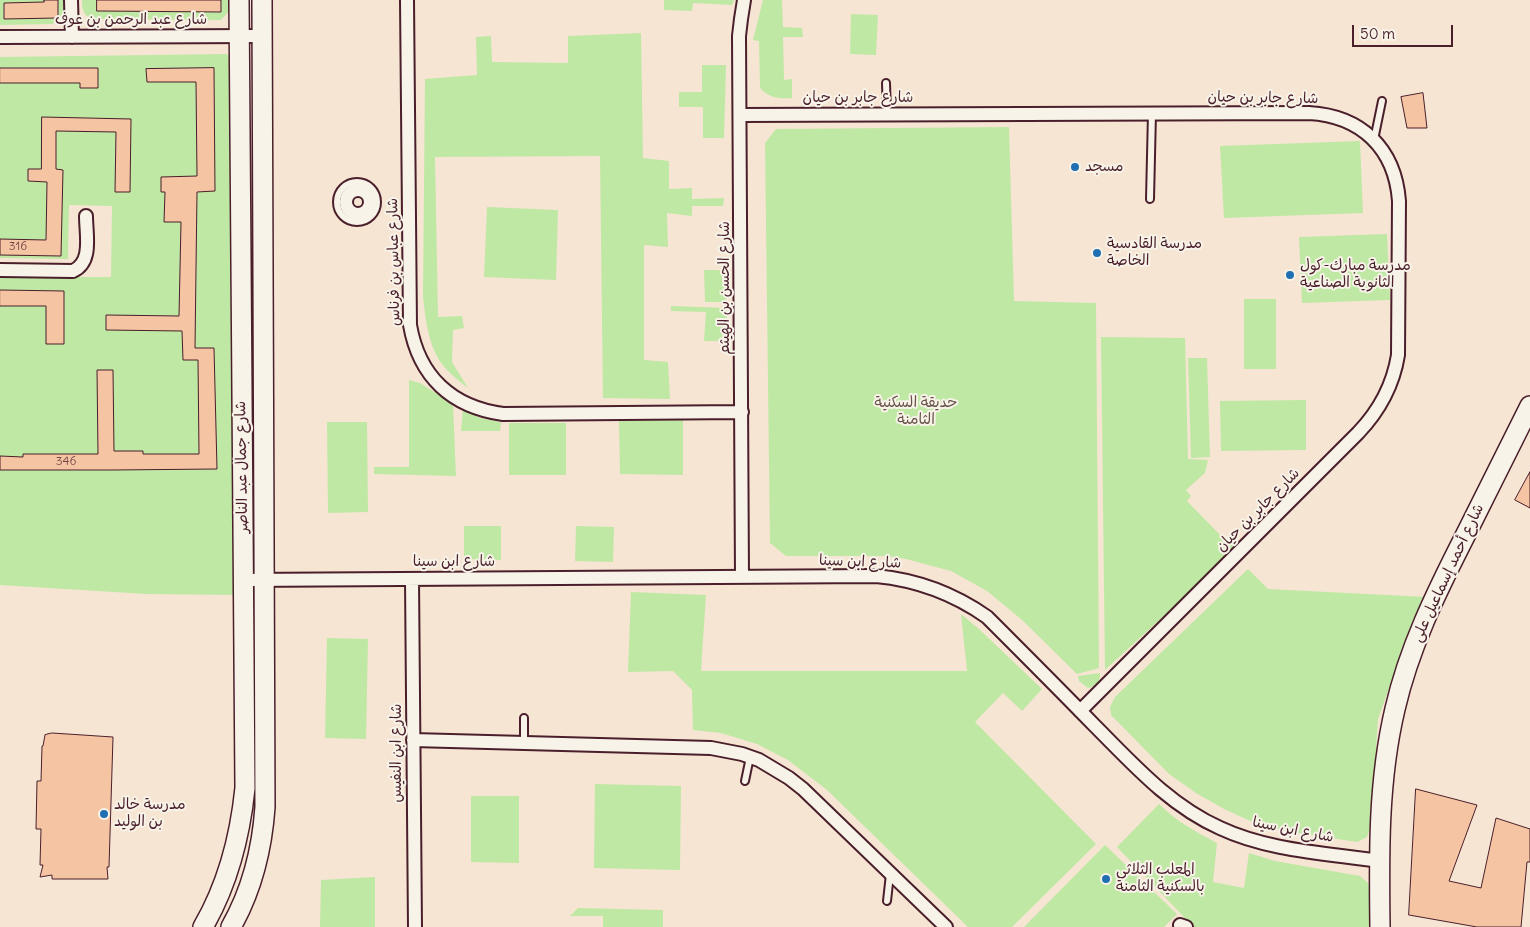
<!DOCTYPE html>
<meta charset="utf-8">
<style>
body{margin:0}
#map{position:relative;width:1530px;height:927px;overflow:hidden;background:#f6e5d3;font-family:Delius,sans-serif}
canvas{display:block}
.scale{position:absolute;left:1352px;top:25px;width:101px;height:22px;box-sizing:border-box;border:2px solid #4a1f2b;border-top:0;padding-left:6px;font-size:15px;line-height:18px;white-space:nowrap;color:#4a1f2b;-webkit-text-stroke:4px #f7f3e8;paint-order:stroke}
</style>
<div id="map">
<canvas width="1530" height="927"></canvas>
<div class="scale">50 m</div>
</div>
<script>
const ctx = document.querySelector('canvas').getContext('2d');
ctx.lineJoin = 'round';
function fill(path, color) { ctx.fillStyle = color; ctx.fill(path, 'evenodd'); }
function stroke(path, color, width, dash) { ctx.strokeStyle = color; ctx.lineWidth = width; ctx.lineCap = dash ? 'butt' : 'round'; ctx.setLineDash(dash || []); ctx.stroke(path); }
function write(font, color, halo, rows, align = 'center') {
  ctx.font = font + ' Delius,"Playpen Sans Arabic",sans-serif'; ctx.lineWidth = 4; ctx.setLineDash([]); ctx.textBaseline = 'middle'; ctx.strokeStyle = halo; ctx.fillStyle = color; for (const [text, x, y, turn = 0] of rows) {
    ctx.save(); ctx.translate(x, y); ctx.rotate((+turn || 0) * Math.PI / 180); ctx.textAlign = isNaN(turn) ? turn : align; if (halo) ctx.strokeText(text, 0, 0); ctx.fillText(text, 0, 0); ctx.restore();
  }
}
fill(new Path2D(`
 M0,0h66v11l-5,9 -9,4 -52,1z
 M82,0h152v6l-13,14 -130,-1c-8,-5 -9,-10 -9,-19z
 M664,0h70l-2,5 -39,-2 -1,8 -28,-1z
 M763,0h19l1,27 19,1 1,9h-20l1,43 8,-1v19c-13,1 -23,0 -32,-10l-1,-47 -6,-1z
 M851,14l27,1 -2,40 -26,-1z
 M641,33l2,125 26,3v28l23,-1v11l32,-1 -1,8h-31v10l-25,-3 1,34 -24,-2v115l24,2 2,37 -67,-1 -3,-242 -165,1 3,160 24,-1 2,12 -11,2 -1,32 16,26c-7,-5 -14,-11 -21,-18 -18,-19 -21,-47 -24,-73l2,-218 52,-4 -1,-38 15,-1 1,26 76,1v-27z
 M227,54l6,7 5,534 -92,-1 -146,-9v-308h111l1,-71 -43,-1 -1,54 -68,-1v-201z
 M702,65h24l-2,73h-21v-31h-24v-15h23z
 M1009,127l5,174 82,2 3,365 -22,6 -56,-55 -34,-28 -36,-20 -45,-12 -19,-3h-101l-16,-13 -5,-400 11,-14z
 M1360,141l3,72 -139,5 -4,-72z
 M487,207l71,3 -2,70 -72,-3z
 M1387,234l3,66 -88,3 -3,-66z
 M704,270h21l1,32h-21z
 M1244,299h32v70h-32z
 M671,306l56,2v33h-23l2,-29 -35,-1z
 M1101,337l84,1 3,121 20,1 -3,13 -19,17 5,6 -4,5 40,41 8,-3 6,6 -136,125z
 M1188,358h19l3,99 -19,1z
 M409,380l11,3 33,21 3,72 -82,-2v-7h35z
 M1306,400v50l-85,1 -1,-50z
 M463,409l17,9 21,4 -1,9h-39z
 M683,420v55l-63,-1 -1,-53z
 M327,422h40l1,90 -40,1z
 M509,423h57v52h-57z
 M464,526h37v34l-37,-1z
 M576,526l38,1 -1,35 -38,-1z
 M1248,569l20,20 159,8 -16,30 -33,92 -7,106 -4,12 -10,5 -65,-10 -35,-8 -33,-15 -28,-16 -27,-19 -58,-59 -1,-8 5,-10z
 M631,592l75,3 -5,76h266l-6,-57 18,15 63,60 -20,22 -19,-18 -28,29 121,122 -84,83h-44l-141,-137 -39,-30 -31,-16 -36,-11 -28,-3 -1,-40 -19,-19 -45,1z
 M327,638l41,1 -2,100 -41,-1z
 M1100,673c1,9 -4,13 -12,15l-9,-7 -1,-5z
 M595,784l86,2 -1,84 -86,-2z
 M471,796h48v67l-48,-1z
 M1159,804c17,17 37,28 58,39l-4,39 31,6 5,-35 26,8 85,15 7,6 4,6 -1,39h-196l10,-10 -67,-70z
 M1105,845l72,69 -13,13h-140z
 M375,877v50h-55l1,-47z
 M578,908l85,2v17h-60v-11h-33z`), '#bfe8a4');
const building = new Path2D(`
 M44,0h14v18l-54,1v-16l40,-1z
 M97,0h124v12l-124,-1z
 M0,68h98v20h-18v-5h-80z
 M214,68l1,123 -18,1 -2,156h19l3,121 -103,1h-114v-14l23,1v-3h75l-1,-84h16l1,81h29v3h56l-1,-94h-15l-1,-29 -76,-1v-15l73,1 2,-94h-17l1,-30h-4v-15l36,-1 -1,-94h-49l-1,-13z
 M1423,93l4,35h-20l-6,-31z
 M42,117l89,2 -1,73h-15l1,-60 -60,-1v38l7,1 -2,86 -61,-1v-16l46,1 1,-58 -19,-1v-12h13z
 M0,290l64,1v53h-18v-38h-46z
 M1530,472v36l-15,-8z
 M52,733l61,4 -4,130h-2l1,12h-56v-4l-12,2 3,-12h-3l1,-36h-5l1,-48h4l1,-35h1l2,-11z
 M1416,789l61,16 -28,76 32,7 15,-70 34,11v33h-3l-6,65h-44l-68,-12z`);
fill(building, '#f4c4a3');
stroke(building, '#4a1f2b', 1);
const lane = new Path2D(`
 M886,83l1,31
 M1374,140l8,-39
 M337 202a20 20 0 1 1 40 0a20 20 0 1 1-40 0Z
 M1150,199l2,-86
 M524,743v-25
 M745,781l5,-24
 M887,901l3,-27`);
const street = new Path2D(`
 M71,0l1,37
 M407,0l3,325c9,52 42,82 93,89l239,-2
 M0,37l262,-1
 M740,115l569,-2c52,3 86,35 90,88l-1,154c-5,31 -18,55 -40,78l-278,278
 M346 202a12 12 0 1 1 24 0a12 12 0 1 1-24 0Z
 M0,270l73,1c20,-9 13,-36 13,-55
 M742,577l-3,-541 2,-17 3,-19
 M412,579l3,348
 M243,580l633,-4c42,4 77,17 111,41 36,36 72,72 107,108 39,39 75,80 126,103 49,23 106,25 160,33
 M413,740l298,8 31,6 17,6 30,18 14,11 143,138
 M1180,925l6,2`);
const secondary = new Path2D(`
 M203,927c25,-43 37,-90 42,-139l-6,-788
 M231,927c21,-37 31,-77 34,-120l-3,-807
 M1380,927c-1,-73 -2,-146 15,-218 14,-61 41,-116 69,-171 22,-44 44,-88 66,-132`);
stroke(lane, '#4a1f2b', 10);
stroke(street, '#4a1f2b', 16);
stroke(secondary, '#4a1f2b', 22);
stroke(lane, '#f7f3e8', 6);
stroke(street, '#f7f3e8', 12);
stroke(secondary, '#f7f3e8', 19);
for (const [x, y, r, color] of [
 [1075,167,5,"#1f6fb2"],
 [1097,253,5,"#1f6fb2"],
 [1290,275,5,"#1f6fb2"],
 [104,814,5,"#1f6fb2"],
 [1106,879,5,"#1f6fb2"]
]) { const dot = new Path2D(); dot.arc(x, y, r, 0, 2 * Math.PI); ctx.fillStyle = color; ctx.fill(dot); stroke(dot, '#f7f3e8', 2); }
write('12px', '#744849', null, [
 ["316",18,247],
 ["346",66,462]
]);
write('15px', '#4a1f2b', '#f7f3e8', [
 ["شارع عبد الرحمن بن عوف",131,20],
 ["شارع جابر بن حيان",858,98],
 ["شارع جابر بن حيان",1263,98,1],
 ["شارع عباس بن فرناس",394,262,-91],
 ["شارع الحسن بن الهيثم",725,288,-90],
 ["شارع جمال عبد الناصر",242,467,-91],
 ["شارع جابر بن حيان",1258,510,-45],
 ["شارع ابن سينا",454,562],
 ["شارع ابن سينا",860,562,2],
 ["شارع أحمد إسماعيل على",1448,573,-65],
 ["شارع ابن النفيس",397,753,-90],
 ["شارع ابن سينا",1293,830,11]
]);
write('15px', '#4a1f2b', '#f7f3e8', [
 ["مسجد",1085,167],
 ["مدرسة القادسية",1107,244],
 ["الخاصة",1107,261],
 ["مدرسة مبارك-كول",1300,266],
 ["الثانوية الصناعية",1300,283],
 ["مدرسة خالد",114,805],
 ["بن الوليد",114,822],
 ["المعلب الثلاثي",1116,870],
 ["بالسكنية الثامنة",1116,887]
], 'left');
write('15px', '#675149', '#f7f3e8', [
 ["حديقة السكنية",916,403],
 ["الثامنة",916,420]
]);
</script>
